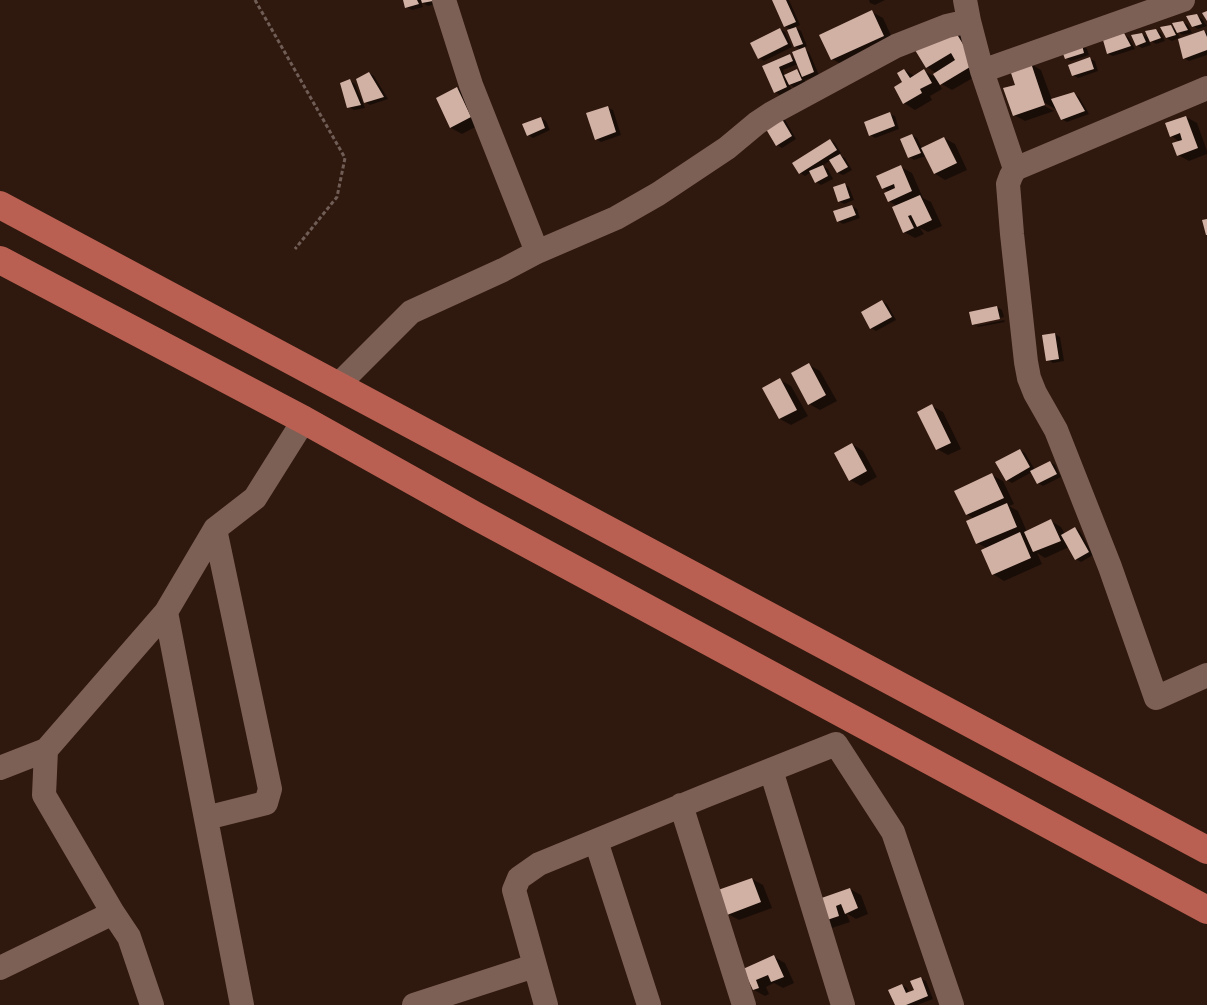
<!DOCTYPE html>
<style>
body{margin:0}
canvas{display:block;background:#2f180e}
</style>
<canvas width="1207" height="1005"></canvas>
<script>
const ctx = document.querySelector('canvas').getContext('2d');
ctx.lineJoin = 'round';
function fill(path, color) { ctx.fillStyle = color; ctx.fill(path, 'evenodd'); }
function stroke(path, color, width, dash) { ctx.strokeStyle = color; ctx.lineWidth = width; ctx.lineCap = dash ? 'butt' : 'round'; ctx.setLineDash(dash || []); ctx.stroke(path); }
fill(new Path2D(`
 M405,0h33l1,3 -11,3 -7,-4 2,5 -11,3 -5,-3z
 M774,0h15l11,25 -5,2 6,4 6,15 -4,2 6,4 10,23 -14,5 1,3 -11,5 -6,-4 3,6 -12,5 -5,-3 -11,-25 26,-11 6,4 5,-10 -6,-4 -4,-16 -6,-4zM798,64l3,9 -4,-2 -12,5 -2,-6z
 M869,0h16l-10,5 -5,-2z
 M872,12l11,6 11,24 -51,23 -11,-6z
 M1197,16l5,3 5,7 -9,3 -5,-3z
 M1183,22l5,3 4,8 -9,2 -6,-3 4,8 22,-9 4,2v22l-18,6 -5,-3 -5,-20 -7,3 -6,-3 5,-11 6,3z
 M780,29l5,3 7,15 -28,14 -5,-3z
 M1156,30l5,3 4,8 -9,3 -8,-5 3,6 -9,3 -5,-3 4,-11 9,5z
 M955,33l11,6 19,32 -33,19 -14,-8 4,7 -12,7 2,4 -17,10 -11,-7v-33l11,6 9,-5 13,7 -1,-5 -9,-6z
 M1124,35l5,3 6,11 -22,7 -5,-2z
 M1082,46l5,3 2,6 -18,6 -5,-3z
 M1090,59l5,2 3,10 -20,7 -5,-3z
 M1031,64l10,6 11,30 22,-6 5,3 10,17 -22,8 -6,-3 -4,-9 -17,-10 -1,3 15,8 -29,10 -11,-6 2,-30z
 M369,73l5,3 14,23 -18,6 -5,-3z
 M350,81l5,3 10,24 -11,2 -5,-3z
 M457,88l11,7 13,29 -19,10 -11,-6 -14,-30z
 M608,108l5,2 8,25 -20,7 -5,-3z
 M889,114l6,2 4,13 -24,9 -5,-3z
 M1186,117l11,6 10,28v3l-18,7 -11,-6 2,-13 -9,-6z
 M541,118l5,3 4,9 -17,8 -5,-3z
 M784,118l12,21 -14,9 -5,-3 -13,-21z
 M912,135l5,3 5,10 22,-10 11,6 12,26 -22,10 -11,-7 -8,-17 -12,4 -5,-3z
 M830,140l5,3 6,10 -2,2 6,3 7,12 -9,5 -5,-2 -7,-13 -9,6 6,3 5,10 -12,6 -5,-3 -5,-10 -6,4 -5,-3z
 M901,167l11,6 11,25 8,4 11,24 -14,6 -8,-4 4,6 -9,4 -11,-6 -7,-26 -8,-5v-9l-6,-4z
 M844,184l5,3 5,13 -10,4 -5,-3z
 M852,206l5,3 3,9 -17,6 -5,-3z
 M882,301l5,3 9,16 -20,11 -5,-3z
 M997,307l5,3 2,7 -28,6v3l28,-6 1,2 -27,5 -5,-3z
 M1055,334l5,3 4,24 -11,2 -5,-3z
 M809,365l11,6 17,30 -17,9 -11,-6 -16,-30z
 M780,380l11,6 17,30 -17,9 -11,-6 -16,-30z
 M932,406l11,6 18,37 -13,6 -11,-6z
 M852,444l11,7 14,26 -16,9 -11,-6z
 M1020,450l5,3 10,17 15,-8 5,3 6,12 -18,9 -5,-3 -6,-11 -20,11 -5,-3z
 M992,475l11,6 11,23 -5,2 9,5 9,21 24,-11 10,6 4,7 10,-6 5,3 13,24 -12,7 -5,-3 -7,-12 -24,11 -8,-5 5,11 -38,17 -11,-7 -6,-26 -10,-5 -3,-24 -7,-5z
 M752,879l11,6 9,23 -33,12 -11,-6z
 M850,889l11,6 7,19 -12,5 -10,-6 4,9 -18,6 -10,-7z
 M774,957l11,6 9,20 -11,5 -9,-5 -8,4 3,7 -4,2 -11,-6 -9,-20z
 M920,978l6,3 7,18 -16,6h-21l6,-20 5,3 2,5 7,-3z`), '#0007');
fill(new Path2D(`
 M403,0h14l2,4 -14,4z
 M421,0h12v1l-11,2z
 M772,0h14l10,22 -12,5z
 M872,10l12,26 -53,24 -12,-25z
 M1207,11v10l-5,-8z
 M1197,14l5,10 -10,3 -6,-11z
 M1183,21l5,9 -11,3 -5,-10z
 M1171,25l5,10 -10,3 -6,-11z
 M796,27l7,17 -9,3 -7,-17z
 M780,28l8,16 -30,15 -8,-16z
 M1156,29l5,9 -11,4 -5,-11z
 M1204,30l3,7v13l-24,9 -5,-20z
 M955,31l20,33 -35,21 -7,-11 22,-14 -4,-7 -25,15 -11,-18z
 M1124,33l7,13 -24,8 -4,-14z
 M1142,33l4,9 -10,4 -5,-11z
 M1082,45l2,8 -19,6 -3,-8z
 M805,47l9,25 -12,5 -10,-25z
 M790,54l3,7 -14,6 8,20 -13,6 -12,-27z
 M1090,57l4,12 -22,7 -4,-11z
 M1031,63l14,42 -32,11 -10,-28 12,-3 -5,-15z
 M797,69l5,11 -13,5 -5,-10z
 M904,69l6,9 14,-9 8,14 -12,6 2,4 -19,11 -9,-17 8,-5 -5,-9z
 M369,72l15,25 -20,6 -8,-24z
 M350,79l11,26 -14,3 -7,-25z
 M457,87l14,30 -21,11 -14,-30z
 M1074,92l11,19 -24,9 -10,-21z
 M608,106l8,26 -21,8 -9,-27z
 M890,112l5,14 -26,10 -5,-14z
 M779,114l13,22 -16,10 -13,-22z
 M1186,116l12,32 -21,8 -5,-13 10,-3 -2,-7 -10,4 -5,-14z
 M541,117l4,11 -18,8 -5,-12z
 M912,134l9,19 -13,5 -8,-19z
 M944,137l13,26 -23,11 -13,-26z
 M830,139l7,11 -38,24 -7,-11z
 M840,154l8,13 -11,6 -8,-13z
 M823,165l5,11 -13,7 -6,-12z
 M901,165l11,26 -24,11 -4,-9 11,-5 -1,-4 -12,5 -6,-13z
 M845,183l5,15 -12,4 -5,-15z
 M920,195l12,25 -15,7 -6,-12 -3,1 6,12 -11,5 -11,-26z
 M852,205l4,10 -19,7 -4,-11z
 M1207,219v16h-1l-4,-15z
 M882,300l10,17 -22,12 -9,-17z
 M997,306l3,13 -28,6 -3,-13z
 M1055,333l4,26 -13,2 -4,-26z
 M809,363l17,32 -18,10 -17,-32z
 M780,378l17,32 -18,9 -17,-31z
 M932,404l19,39 -15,7 -19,-38z
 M852,443l15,28 -18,10 -15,-28z
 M1020,449l10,18 -24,14 -11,-19z
 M1050,461l7,13 -20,10 -7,-13z
 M992,473l12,25 -38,17 -12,-24z
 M1007,503l10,24 -41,17 -10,-23z
 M1051,519l10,22 -28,11 -9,-20z
 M1075,527l14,25 -14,8 -14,-25z
 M1020,532l11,26 -39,17 -11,-25z
 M752,878l9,24 -34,13 -9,-25z
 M850,888l8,20 -13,6 -4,-10 -5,2 3,10 -18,6 -8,-21z
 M774,955l10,22 -13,5 -3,-7 -12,5 3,8 -6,2 -10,-21z
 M921,977l7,19 -22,9h-11l-7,-15 14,-6 4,9 8,-3 -4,-9z`), '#d1b1a4');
stroke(new Path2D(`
 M255,0l90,158 -8,39 -42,52`), '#705d55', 3, [4, 2.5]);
stroke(new Path2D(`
 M444,0l27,85 66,167
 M965,0l4,21
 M982,71l201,-71
 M1207,88l-192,81 -4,7 -3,8 4,50 14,128 3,16 6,15 21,37 54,137 46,131 51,-23
 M337,386l74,-74 92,-42 34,-18 79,-34 42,-24 69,-46 30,-25 15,-10 124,-67 51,-20 22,-5 13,50 33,98
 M166,612l76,393
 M46,750l-2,45 69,118 16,24 23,68
 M0,768l46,-18 120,-138 49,-83 40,-31 49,-78
 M771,770l72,235
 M681,805l63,200
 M206,818l60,-15 4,-14 -55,-260
 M596,841l53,164
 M0,968l113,-55
 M414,1005l120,-39
 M546,1005l-32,-115 5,-12 20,-14 166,-68 131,-52 57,88 59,173`), '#7d6055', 24);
stroke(new Path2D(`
 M0,205l1207,645
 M0,260l304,160 170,95 733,395`), '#ba6052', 28);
</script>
